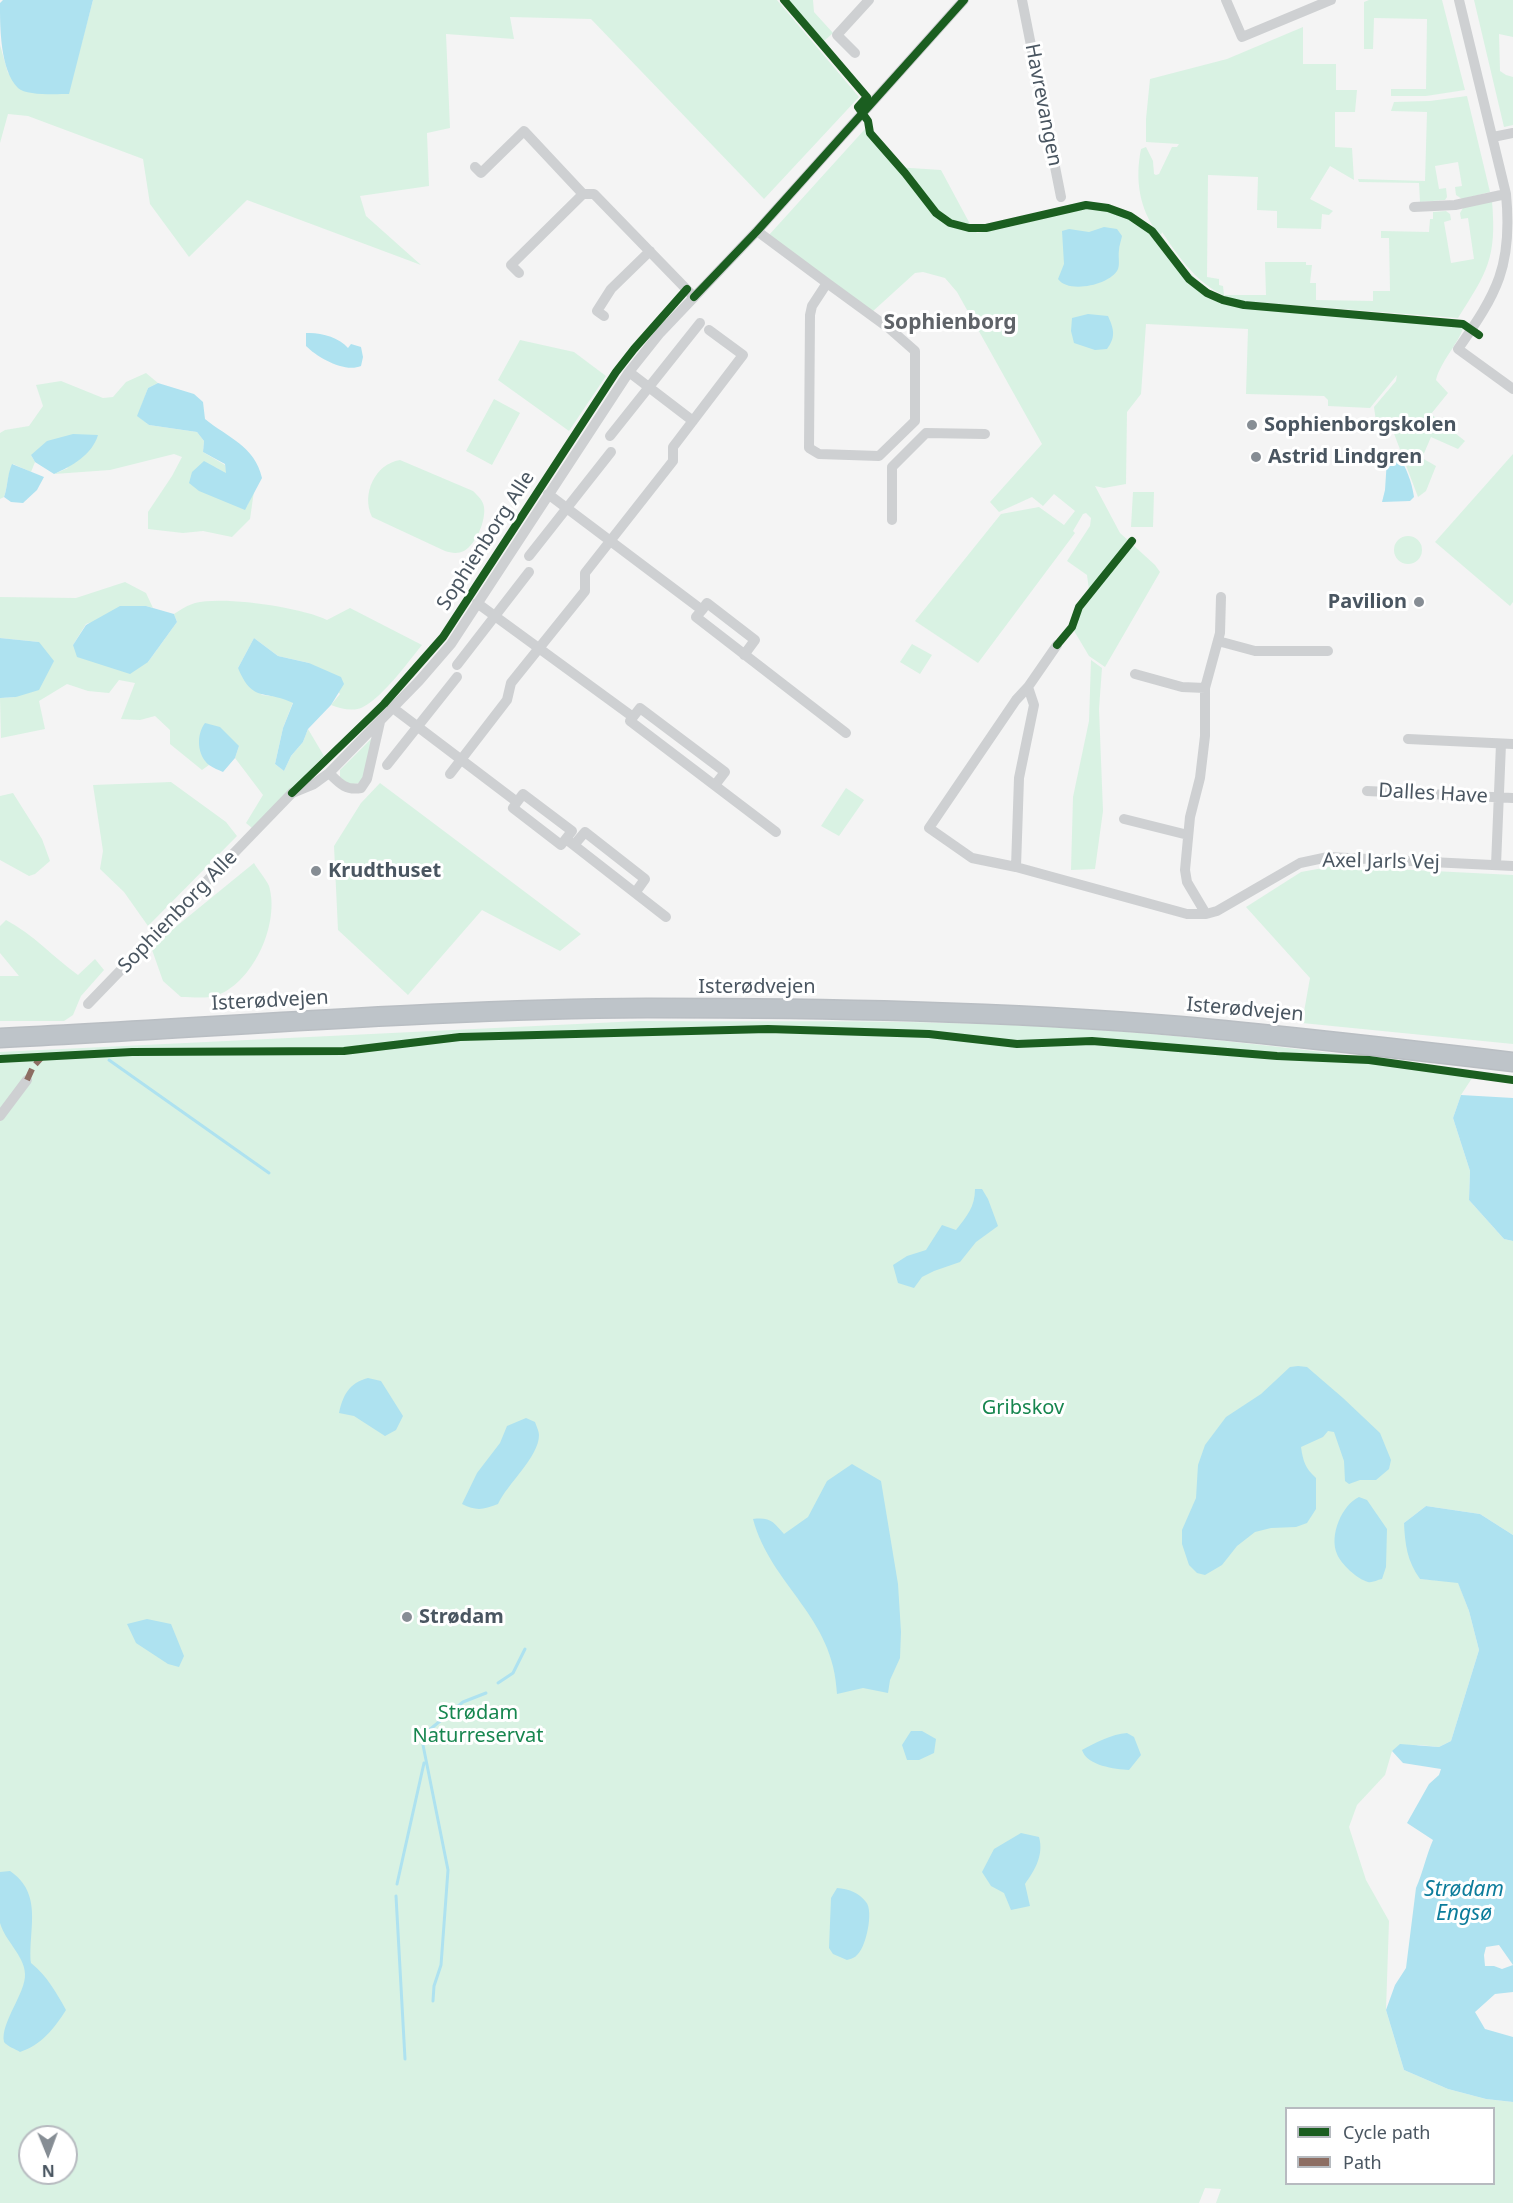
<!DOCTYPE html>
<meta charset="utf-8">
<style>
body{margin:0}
#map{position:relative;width:1513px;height:2203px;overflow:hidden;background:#f4f4f4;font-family:"Noto Sans",sans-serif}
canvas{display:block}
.legend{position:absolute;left:1285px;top:2107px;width:210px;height:78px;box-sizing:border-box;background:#fff;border:2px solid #b7bbc0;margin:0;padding:8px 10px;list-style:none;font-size:18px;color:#4a5661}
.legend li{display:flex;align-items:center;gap:12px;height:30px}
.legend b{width:30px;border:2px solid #b7bbc0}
.north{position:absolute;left:18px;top:2125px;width:60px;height:60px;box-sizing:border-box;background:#fff;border:2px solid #b7bbc0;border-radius:50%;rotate:179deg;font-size:16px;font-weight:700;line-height:24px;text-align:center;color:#4a5661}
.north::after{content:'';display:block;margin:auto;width:21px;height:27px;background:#868d94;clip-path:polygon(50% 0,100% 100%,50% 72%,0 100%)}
</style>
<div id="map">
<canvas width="1513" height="2203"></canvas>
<ul class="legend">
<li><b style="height:8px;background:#1b5e20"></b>Cycle path</li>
<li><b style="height:8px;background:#8d6e63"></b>Path</li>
</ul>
<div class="north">N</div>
</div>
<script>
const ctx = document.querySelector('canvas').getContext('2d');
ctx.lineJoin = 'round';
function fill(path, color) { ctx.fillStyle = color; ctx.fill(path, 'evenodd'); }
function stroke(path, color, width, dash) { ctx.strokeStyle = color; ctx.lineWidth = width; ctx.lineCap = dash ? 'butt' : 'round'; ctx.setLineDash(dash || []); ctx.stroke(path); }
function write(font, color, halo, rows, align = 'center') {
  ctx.font = font + ' "Noto Sans",sans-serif'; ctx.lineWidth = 6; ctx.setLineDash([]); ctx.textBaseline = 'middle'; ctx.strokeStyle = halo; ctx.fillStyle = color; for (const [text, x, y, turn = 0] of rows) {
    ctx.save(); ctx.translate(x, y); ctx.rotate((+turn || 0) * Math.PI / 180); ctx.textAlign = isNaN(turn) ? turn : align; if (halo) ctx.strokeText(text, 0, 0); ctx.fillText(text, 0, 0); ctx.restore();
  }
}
fill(new Path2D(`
 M93,0h684l82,97 -95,102 -173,-180 -81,-2 4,22 -68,-5 4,94 -23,5 2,53 -69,10 6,20 55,49 -174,-65 -58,57 -39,-53 -7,-45 -115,-43 -20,-2 -8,29v-98l8,28 60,21z
 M788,0h25l1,12 19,21 -9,8z
 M1369,0h73l23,90 -39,6h-35v-7h35l1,-70 -53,-1 -1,31h-9v-47z
 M1474,0h39v37l-14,-3 1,37 6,4 7,2v48l-9,2z
 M1303,27v37h33v26h21l-2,22h-20v35l17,1 2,32 -24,-14 -20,33 23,12 -4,4 -7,-1 -1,15 -44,-1v-17l-20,-1 1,-33 -50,-2 -1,102 12,2v6l4,1 1,9h42l-1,-33h41v3h6l-2,18h6v17l57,1v-10h17l-1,-53h-8v-7l48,1 1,-13h3v-7l13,-1 4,3 1,6 -7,2 7,41 23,-4 -6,-41 -7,1 -1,-6 3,-5 29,-7c5,58 -5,71 -34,117l-218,-17c-37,-9 -58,-39 -78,-69l-1,3c22,31 33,49 69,66l234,20c1,16 -23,38 -28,59l12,13 -17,21 34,27 -7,8 -27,-12 -9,21 14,8 -10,25 -8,6 -25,-66 -16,-2 -3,-22 22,-26 1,-6 -27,33 -42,-2v-6l-4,-4 -78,-2 2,-65 -102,-5 -5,70 -14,18 -1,72 -22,4 -9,-2 25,47 35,32 5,7 -55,95 -16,-11 -19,-32 6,-14 13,-20 -2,-15 -20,-14 23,-35 1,-8 -5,-5 -3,1 -10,17 2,2 -97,130 -63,-42 86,-107 38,-7 25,18 11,-14 -21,-17 -11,12 -11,-9 -33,15 -9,-10 52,-58 -85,-152 -12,-14 -22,-6 -8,1 -43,39 -103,-77 96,-106 30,38 46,3 29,54 7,9 28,-5 40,-10 1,-7c12,-3 25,-8 38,-8 27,-2 52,14 73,29 -18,-24 -22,-53 -16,-83l5,-2 7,14 1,13 2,1 3,-1 13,-27h5l2,-3 -33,-2v-23l4,-40 77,-20z
 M1467,96l23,96 -28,7 -6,-4 -1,-8 7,-1 -4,-24 -23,4 4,23 7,-1 1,9 -2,3 -25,2 -1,-19 -60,-1 -1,-3 67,2 2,-69 -36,-1 3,-9 36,-1z
 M520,340l54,12 32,24 -37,55 -71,-51z
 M146,373l12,10 -10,5 -10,28 11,9 48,7 7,9 -1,11 22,13 2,9 -12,-7 32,39 7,-15 -4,28 -18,18 -29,-6 -20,2 -35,-4v-17l24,-36 10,-19 -8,-3 -64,16 -56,4 14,-6 -37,-13 4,7 -4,10 -18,-8c-6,11 -5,22 -9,33l-4,2v-66l5,-3 24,-4 14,-20 -7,-21 25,-4 42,17 10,-1 13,-15z
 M494,399l26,14 -28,52 -26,-14z
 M1513,454v148l-3,4 -75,-64z
 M400,460l73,31c5,5 10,9 11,16 2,14 -8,37 -20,44 -6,3 -13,2 -19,0l-73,-34c-11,-23 3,-53 28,-57z
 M1133,492h21l-1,35h-22z
 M1394 550a14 14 0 1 1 28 0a14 14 0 1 1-28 0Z
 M125,582l21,11 7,15 -7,-2 -60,18 -13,21 75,17 29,-40 -3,-8c6,-4 14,-9 21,-11 29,-7 105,4 132,17l23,-12 72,37c-15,18 -38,51 -59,62 -9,5 -22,2 -32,-2l9,-11 -31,-31 -31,-7 -24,-18 -16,30 24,27 19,2 12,5 -10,26 -8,36 9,7 7,-15 12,-14 5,-13 16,27 -72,72 -6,-5 17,-28 -28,-37 4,-12 -39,2 9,17 -7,5 -32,-26v-14l-15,-14 -15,4 -19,-1 14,-36 -16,-3 -10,13 -21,-2 -21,-7 -28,17 6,28 -44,9 -1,-40 16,-1 23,-55 -39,-4v-41l76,1z
 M912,644l20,11 -12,19 -20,-12z
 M1091,660l11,8 -3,41 4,102 -8,58 -24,1 2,-73 16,-76z
 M374,736l-11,42 -4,5 -10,2 -9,-8v-7z
 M171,782l55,40 11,14 -89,90 -24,-34 -24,-23 3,-18 -10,-66z
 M380,783l201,151 -21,17 -78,-41 -74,85 -70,-65 -4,-84 27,-43z
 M846,788l18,12 -25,36 -18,-10z
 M13,793l29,46 8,22 -15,13 -6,2 -29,-16v-64z
 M254,863c4,7 12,16 15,23 11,37 -15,95 -51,109 -10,4 -26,2 -37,2l-18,-16 -12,-34z
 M1334,866l179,9v169l-211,-21 8,-45 -64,-71 55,-35z
 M6,920c27,14 47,37 72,55l17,-16 9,11 -23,26 -8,19 -9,6h-64v-45h19l-19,-23v-27z
 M639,1021c144,1 288,-2 431,7 136,8 271,26 406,44l-15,23 -8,23 17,53 -1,29 35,39 9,2v294l-33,-21 -54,-8 -22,17 16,56 38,3 11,29 10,39 -28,91 -12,6 -20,-2 -27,6 -7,24 -28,30 -8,22 17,53 23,41 -3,89 18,60 44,19 38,10 27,3v101h-297l5,-14 -16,-1 -6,15h-1199v-1151zM1286,2108h208v76h-208zM30,2137h36v36h-36z`), '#d9f2e3');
fill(new Path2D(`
 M3,0h90l-24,94c-12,0 -43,2 -51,-6 -18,-18 -18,-61 -18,-85z
 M1104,227l13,2 5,7c-1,5 -3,10 -3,14 -1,7 1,14 -1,19 -7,16 -50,25 -60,10l6,-15 -2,-33 7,-2 20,3z
 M1088,314l20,2c6,13 8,21 -1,33l-12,1 -21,-7 -3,-12 1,-13z
 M306,333c14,-1 33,4 42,15l3,-4 10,3 2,10 -2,9c-16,7 -43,-8 -55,-20z
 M158,383l36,11 9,8 2,17c22,18 50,27 57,59l-17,32 -46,-19 -10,-8 3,-11 12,-11 22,12 -1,-9 -22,-12 1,-11 -7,-9 -48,-7 -12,-9 11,-28z
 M73,434l25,1c-6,20 -26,31 -44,39l-19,-12 -4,-7 16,-14z
 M1393,455h5c8,12 14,27 16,42l-4,4 -28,1 3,-12 2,-31z
 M12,464l32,13 -7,13 -14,13 -12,-1 -7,-5c4,-11 3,-22 8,-33z
 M120,606h26l28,8 3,8 -29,40 -18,12 -53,-17 -4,-12 13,-20z
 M0,638l39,4 15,19 -15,29 -23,7 -16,1z
 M254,638l24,18 31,7 32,14 3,7 -13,21 -23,24 -5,13 -12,14 -7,15 -9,-7 8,-36 10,-25c-28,-14 -40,1 -55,-35z
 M205,723l15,4 19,19 -4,12 -12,14c-4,-2 -10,-4 -14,-7 -12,-10 -13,-30 -4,-42z
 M1461,1095l52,3v143l-9,-2 -35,-39 1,-29 -17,-53z
 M975,1189h7l6,10 10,27 -22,16 -16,20 -26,9 -12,6 -8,11 -16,-5 -5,-18 14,-9 19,-6 16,-25 14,5c11,-14 19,-23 19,-41z
 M1298,1366l9,1 36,31 37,35 11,27 -2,9 -13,11h-16l-11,4 -4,-3 -1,-20 -10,-29 -6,-1 -5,6 -22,10c2,14 4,21 15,31v31l-9,14 -11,4 -25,1 -16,4 -18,14 -15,19 -17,10 -8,-2 -8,-8 -7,-21v-14l14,-32 2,-33 7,-20 21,-28 35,-23 29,-27z
 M368,1378l13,3 22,35 -7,14 -11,6 -31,-20 -15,-3c4,-18 10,-30 29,-35z
 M526,1418l9,4c1,3 4,9 4,13 0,22 -32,49 -41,69 -15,6 -22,7 -36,0l15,-31 23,-30 7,-17z
 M852,1464l29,17 17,103 3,48 -1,26 -10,22 -2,13 -25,-5 -26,6c-3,-78 -66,-108 -84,-175 18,-2 20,3 31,15l24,-17 19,-36z
 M1359,1497l8,3 20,29 -1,38 -4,12c-5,1 -10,4 -14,3 -11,-3 -27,-18 -31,-28 -8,-19 5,-49 22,-57z
 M1426,1506l54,8 33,21v457l-18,2 -20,18 10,17 28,8v65l-27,-3 -38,-10 -44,-19 -18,-60 9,-25 11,-17 10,-80c7,-16 10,-32 17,-48l-26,-17 22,-39 10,-9 2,-6 -38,-6 -11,-12 8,-7 39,3 12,-6 28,-91 -10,-39 -11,-28 -38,-4c-13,-18 -15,-35 -16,-56zM1499,1945l14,20 -11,4 -8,-3h-9l-1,-11 2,-8z
 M147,1619l24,5 13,32 -5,11 -11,-3 -32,-21 -9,-19z
 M911,1731h11l14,8 -2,14 -15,7h-12l-5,-15z
 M1127,1733l7,4 7,18 -12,15c-14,-1 -42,-4 -47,-20 13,-7 30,-16 45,-17z
 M1021,1833l18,4c5,18 -4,33 -14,47l5,22 -19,4 -7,-17 -13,-7 -9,-14 12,-23z
 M10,1871c34,23 18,59 21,92 16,13 25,29 35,47 -12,19 -25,35 -46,42 -5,-3 -13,-6 -16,-10 -4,-19 22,-49 21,-68 -1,-19 -20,-33 -25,-51 0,-12 0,-37 0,-51z
 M837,1888c12,1 21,4 29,14 8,9 0,47 -10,54 0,1 -8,4 -9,4l-14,-6 -4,-6 2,-50z`), '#aee2f0');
stroke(new Path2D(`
 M109,1060l160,113
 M498,1683l15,-10 12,-24
 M428,1731l35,-29 23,-9
 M423,1745l25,125 -7,95 -7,21 -1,15
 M397,1884l27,-121
 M396,1896l9,163`), '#aee2f0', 3);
const highway = new Path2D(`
 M0,1038c215,-10 431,-29 647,-30 177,0 356,3 533,18 111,10 222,23 333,36`);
stroke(highway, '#b9bec3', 21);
stroke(new Path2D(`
 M1022,0l39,197
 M1226,0l16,37 89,-37
 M1459,0l47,194c7,72 -9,99 -48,155l55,40
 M855,53l-18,-18 32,-35
 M1493,137l20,-4
 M475,167l6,6 43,-42 59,63h11l100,103
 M1414,207l41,-2 51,-11
 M757,231l70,52 -15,23 -2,9 -1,133 10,6 60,2 36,-35v-70l-25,-22 -63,-46
 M519,273l-8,-8 72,-71
 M604,316l-7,-5 14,-22 39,-38
 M629,372l64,49
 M610,436l90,-113
 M548,494l154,116 -6,7 150,116
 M892,520v-53l34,-34 59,1
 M529,556l82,-104
 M477,603l156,114 -3,4 146,111
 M702,610l5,-7 48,37 -11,15
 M1218,641l37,10h73
 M1057,645l-29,42 -12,13 -87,128 43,30 44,9 171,47h19l11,-3 83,-48 28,-6 185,9
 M457,665l72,-93
 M1135,674l47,13 23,1
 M393,708l124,94 -4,6 48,37 11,-14 -49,-37 -6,8
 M633,717l7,-9 85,64 -10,13
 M1408,739l105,5
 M387,765l70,-88
 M329,773c10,10 17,18 32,15l6,-9 13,-57
 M450,774l57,-74 4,-17 74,-92v-18l88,-112v-14l70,-92 -34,-25
 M1367,791l146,7
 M1124,819l64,16
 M566,839l100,78
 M574,845l11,-13 60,47 -10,14
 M1496,865l5,-121
 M1016,867l3,-89 15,-73 -6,-18
 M1206,914l-19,-32 -2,-12 5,-53 10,-39 5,-42v-48l15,-55 1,-36
 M88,1004l204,-211 22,-9 15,-11 90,-92 32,-37 178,-272 31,-39 97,-102 207,-231
 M0,1116l27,-36`), '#ced0d2', 10);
stroke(highway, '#bec4c9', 18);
stroke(new Path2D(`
 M27,1080l6,-13 9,-10`), '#8d6e63', 6, [12, 6]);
stroke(new Path2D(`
 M784,0l83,97 -9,10 10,14 2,12 35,40 31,40 14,10 19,5h17l100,-23 22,3 22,8 22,15 37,48 18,14 16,7 21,5 219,19 16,11
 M694,297l63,-66 207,-231
 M1057,645l15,-18 7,-20 53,-66
 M292,793l92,-89 59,-67 173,-265 18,-23 53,-60
 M0,1059l132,-7 212,-1 116,-14 308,-8 161,5 88,10 75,-3 185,15 92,4 144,20`), '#1b5e20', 8);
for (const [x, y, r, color] of [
 [1252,425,6,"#868d94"],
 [1256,457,6,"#868d94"],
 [1419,602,6,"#868d94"],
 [316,871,6,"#868d94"],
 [407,1617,6,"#868d94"]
]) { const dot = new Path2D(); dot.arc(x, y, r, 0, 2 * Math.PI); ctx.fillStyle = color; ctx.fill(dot); stroke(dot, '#fff', 2); }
write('20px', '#4a5661', '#fff', [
 ["Havrevangen",1043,105,79],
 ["Sophienborg Alle",486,541,-57],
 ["Dalles Have",1433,794,3],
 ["Axel Jarls Vej",1381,862,1],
 ["Sophienborg Alle",178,912,-46],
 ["Isterødvejen",757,987],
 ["Isterødvejen",270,1001,-3],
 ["Isterødvejen",1245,1010,5]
]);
write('bold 20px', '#4a5661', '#fff', [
 ["Sophienborgskolen",1264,425],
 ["Astrid Lindgren",1268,457],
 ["Pavilion",1407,602,"right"],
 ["Krudthuset",328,871],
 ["Strødam",419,1617]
], 'left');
write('20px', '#17864f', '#fff', [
 ["Gribskov",1023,1408],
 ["Strødam",478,1713],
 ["Naturreservat",478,1736]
]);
write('bold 21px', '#5f6368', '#fff', [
 ["Sophienborg",950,323]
]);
write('italic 21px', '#0c7c9b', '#fff', [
 ["Strødam",1464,1890],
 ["Engsø",1464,1914]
]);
</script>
